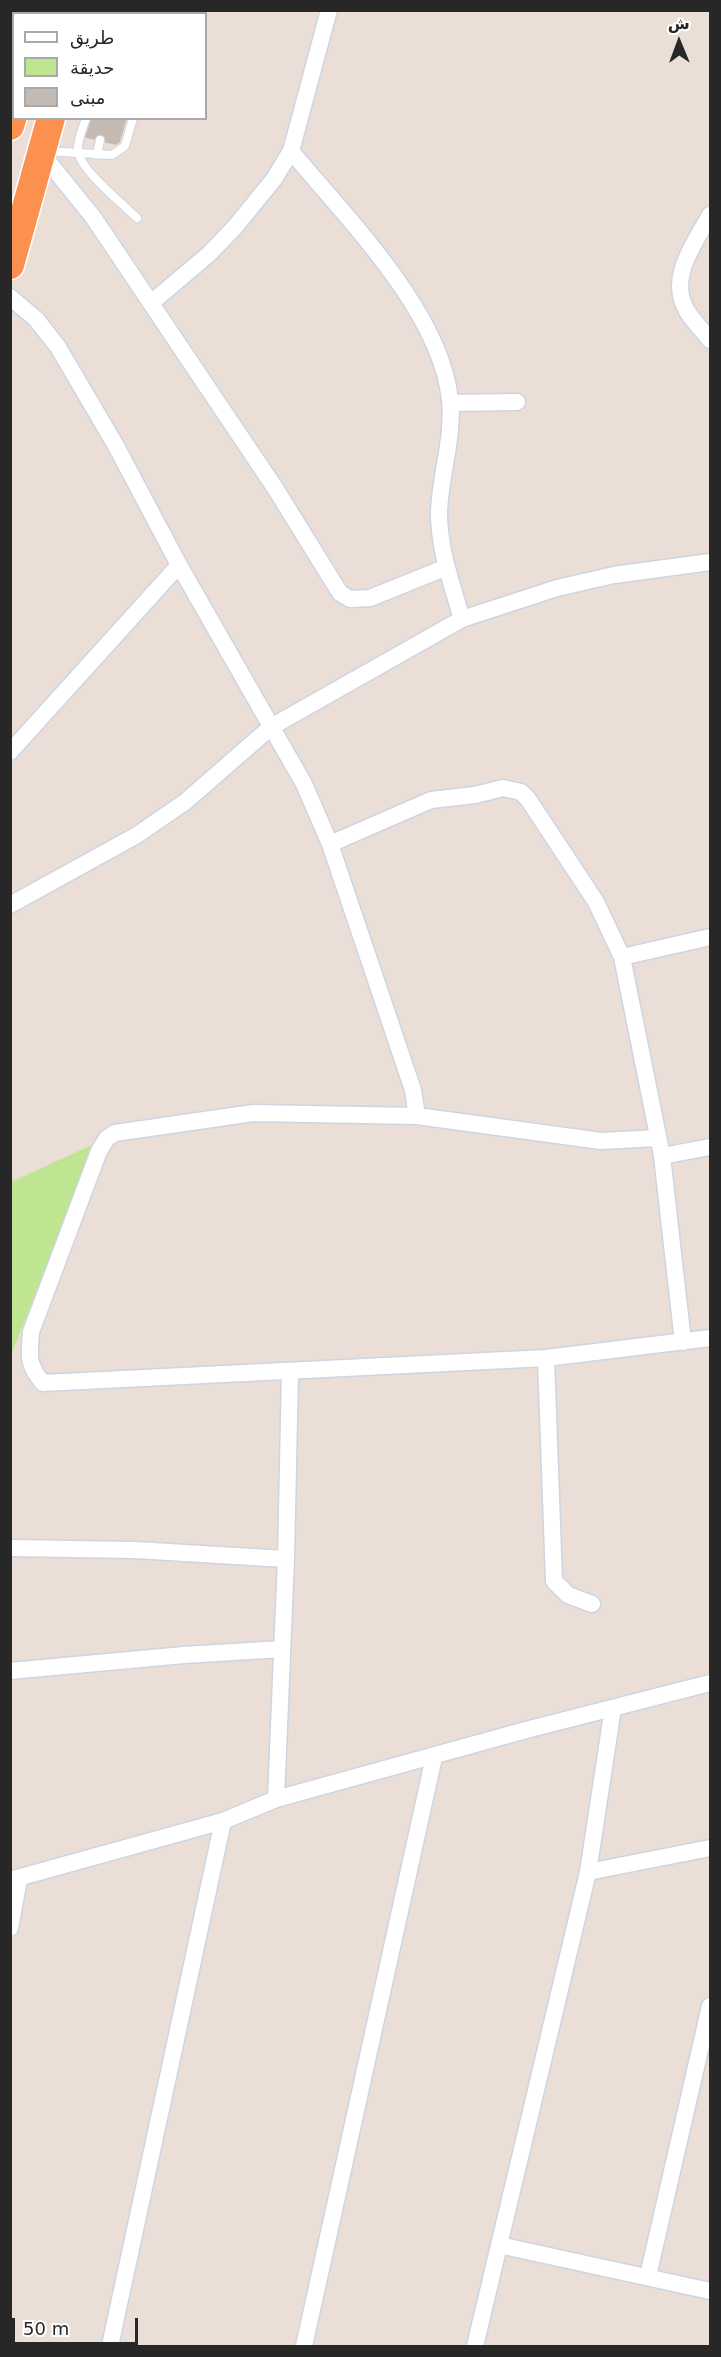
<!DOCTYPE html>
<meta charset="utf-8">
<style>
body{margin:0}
#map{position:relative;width:721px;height:2357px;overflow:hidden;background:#ebded7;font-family:"DejaVu Sans","Noto Naskh Arabic",sans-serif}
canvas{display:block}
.frame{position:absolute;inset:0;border:12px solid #272727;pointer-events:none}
.legend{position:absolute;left:12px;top:12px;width:195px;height:108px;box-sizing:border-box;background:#fff;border:2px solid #a9a9a9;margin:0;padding:8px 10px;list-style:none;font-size:18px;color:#272727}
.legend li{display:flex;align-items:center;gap:12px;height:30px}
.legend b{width:30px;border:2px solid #a9a9a9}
.north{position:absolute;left:649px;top:12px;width:60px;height:60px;-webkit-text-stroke:4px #fff;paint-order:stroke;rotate:359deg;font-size:16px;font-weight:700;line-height:24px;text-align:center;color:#272727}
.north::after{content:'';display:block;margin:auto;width:21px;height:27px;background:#272727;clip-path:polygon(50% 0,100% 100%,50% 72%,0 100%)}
.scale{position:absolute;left:12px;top:2318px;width:126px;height:27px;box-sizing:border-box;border:3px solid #272727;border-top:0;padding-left:8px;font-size:18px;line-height:21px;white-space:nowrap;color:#272727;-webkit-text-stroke:4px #fff;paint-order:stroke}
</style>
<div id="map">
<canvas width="721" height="2357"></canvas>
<div class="frame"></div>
<ul class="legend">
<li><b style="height:8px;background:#fff"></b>طريق</li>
<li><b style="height:16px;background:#c0e590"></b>حديقة</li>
<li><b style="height:16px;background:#c2bab3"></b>مبنى</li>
</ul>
<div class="north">ش</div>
<div class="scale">50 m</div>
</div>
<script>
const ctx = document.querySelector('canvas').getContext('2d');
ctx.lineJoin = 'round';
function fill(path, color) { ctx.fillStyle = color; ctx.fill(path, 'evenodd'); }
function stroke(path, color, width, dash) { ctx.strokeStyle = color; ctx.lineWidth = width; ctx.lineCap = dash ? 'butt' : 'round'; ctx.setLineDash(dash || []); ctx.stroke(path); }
fill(new Path2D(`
 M96,1143l-85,212v-173z`), '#c0e590');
const building = new Path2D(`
 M92,118h34l-7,24 -3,2 -10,-2 -1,-6 -4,-2 -7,5 -8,-2z`);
fill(building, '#c2bab3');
stroke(building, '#c6bab1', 1.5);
const service = new Path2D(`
 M86,118c-3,10 -9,22 -8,33 2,19 45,53 59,67
 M46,151l66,4 13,-9 8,-28
 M97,155l3,-15`);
const minor = new Path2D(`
 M291,151c55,67 150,160 159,249 4,38 -10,75 -11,113 0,36 13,72 23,106
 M42,154l51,63 182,271 65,105 10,6 20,-1 77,-31
 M710,215c-15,28 -43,63 -23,96 6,10 16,20 23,29
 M10,297l26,22 22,28 58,99 63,119 125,219 26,60 83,246 4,26
 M151,303l58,-49 26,-27 39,-48 17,-28 38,-141
 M451,403l66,-1
 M10,752l169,-187
 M330,844l101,-44 44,-5 28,-7 18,4 7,7 68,103 26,55 40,199 21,186
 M10,905l127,-70 48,-33 86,-75 191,-108 95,-31 57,-13 96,-13
 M622,957l88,-20
 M657,1138l-56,3 -184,-25 -164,-3 -138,20 -8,5 -8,13 -68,181c-2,24 -4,32 12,51l503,-25 164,-20
 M662,1156l48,-9
 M546,1358l8,223 14,14 24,9
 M10,1548l125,2 151,9
 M10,1671l174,-16 97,-6
 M276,1799l10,-240 4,-187
 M588,1872l122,-24
 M10,1880l213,-59 53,-22 250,-69 184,-47
 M10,1928l9,-49
 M499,2245l211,46
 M648,2276l62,-270
 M110,2346l113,-525
 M304,2346l130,-589
 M475,2346l113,-474 25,-164`);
const trunk = new Path2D(`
 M38,14v-4
 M77,14v-4
 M10,126l4,-13
 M10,265l41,-147`);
stroke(service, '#cdd5e2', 10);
stroke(minor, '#cdd5e2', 19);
stroke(trunk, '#fff', 31);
stroke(service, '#fff', 8);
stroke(minor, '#fff', 16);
stroke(trunk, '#fb904f', 28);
</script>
